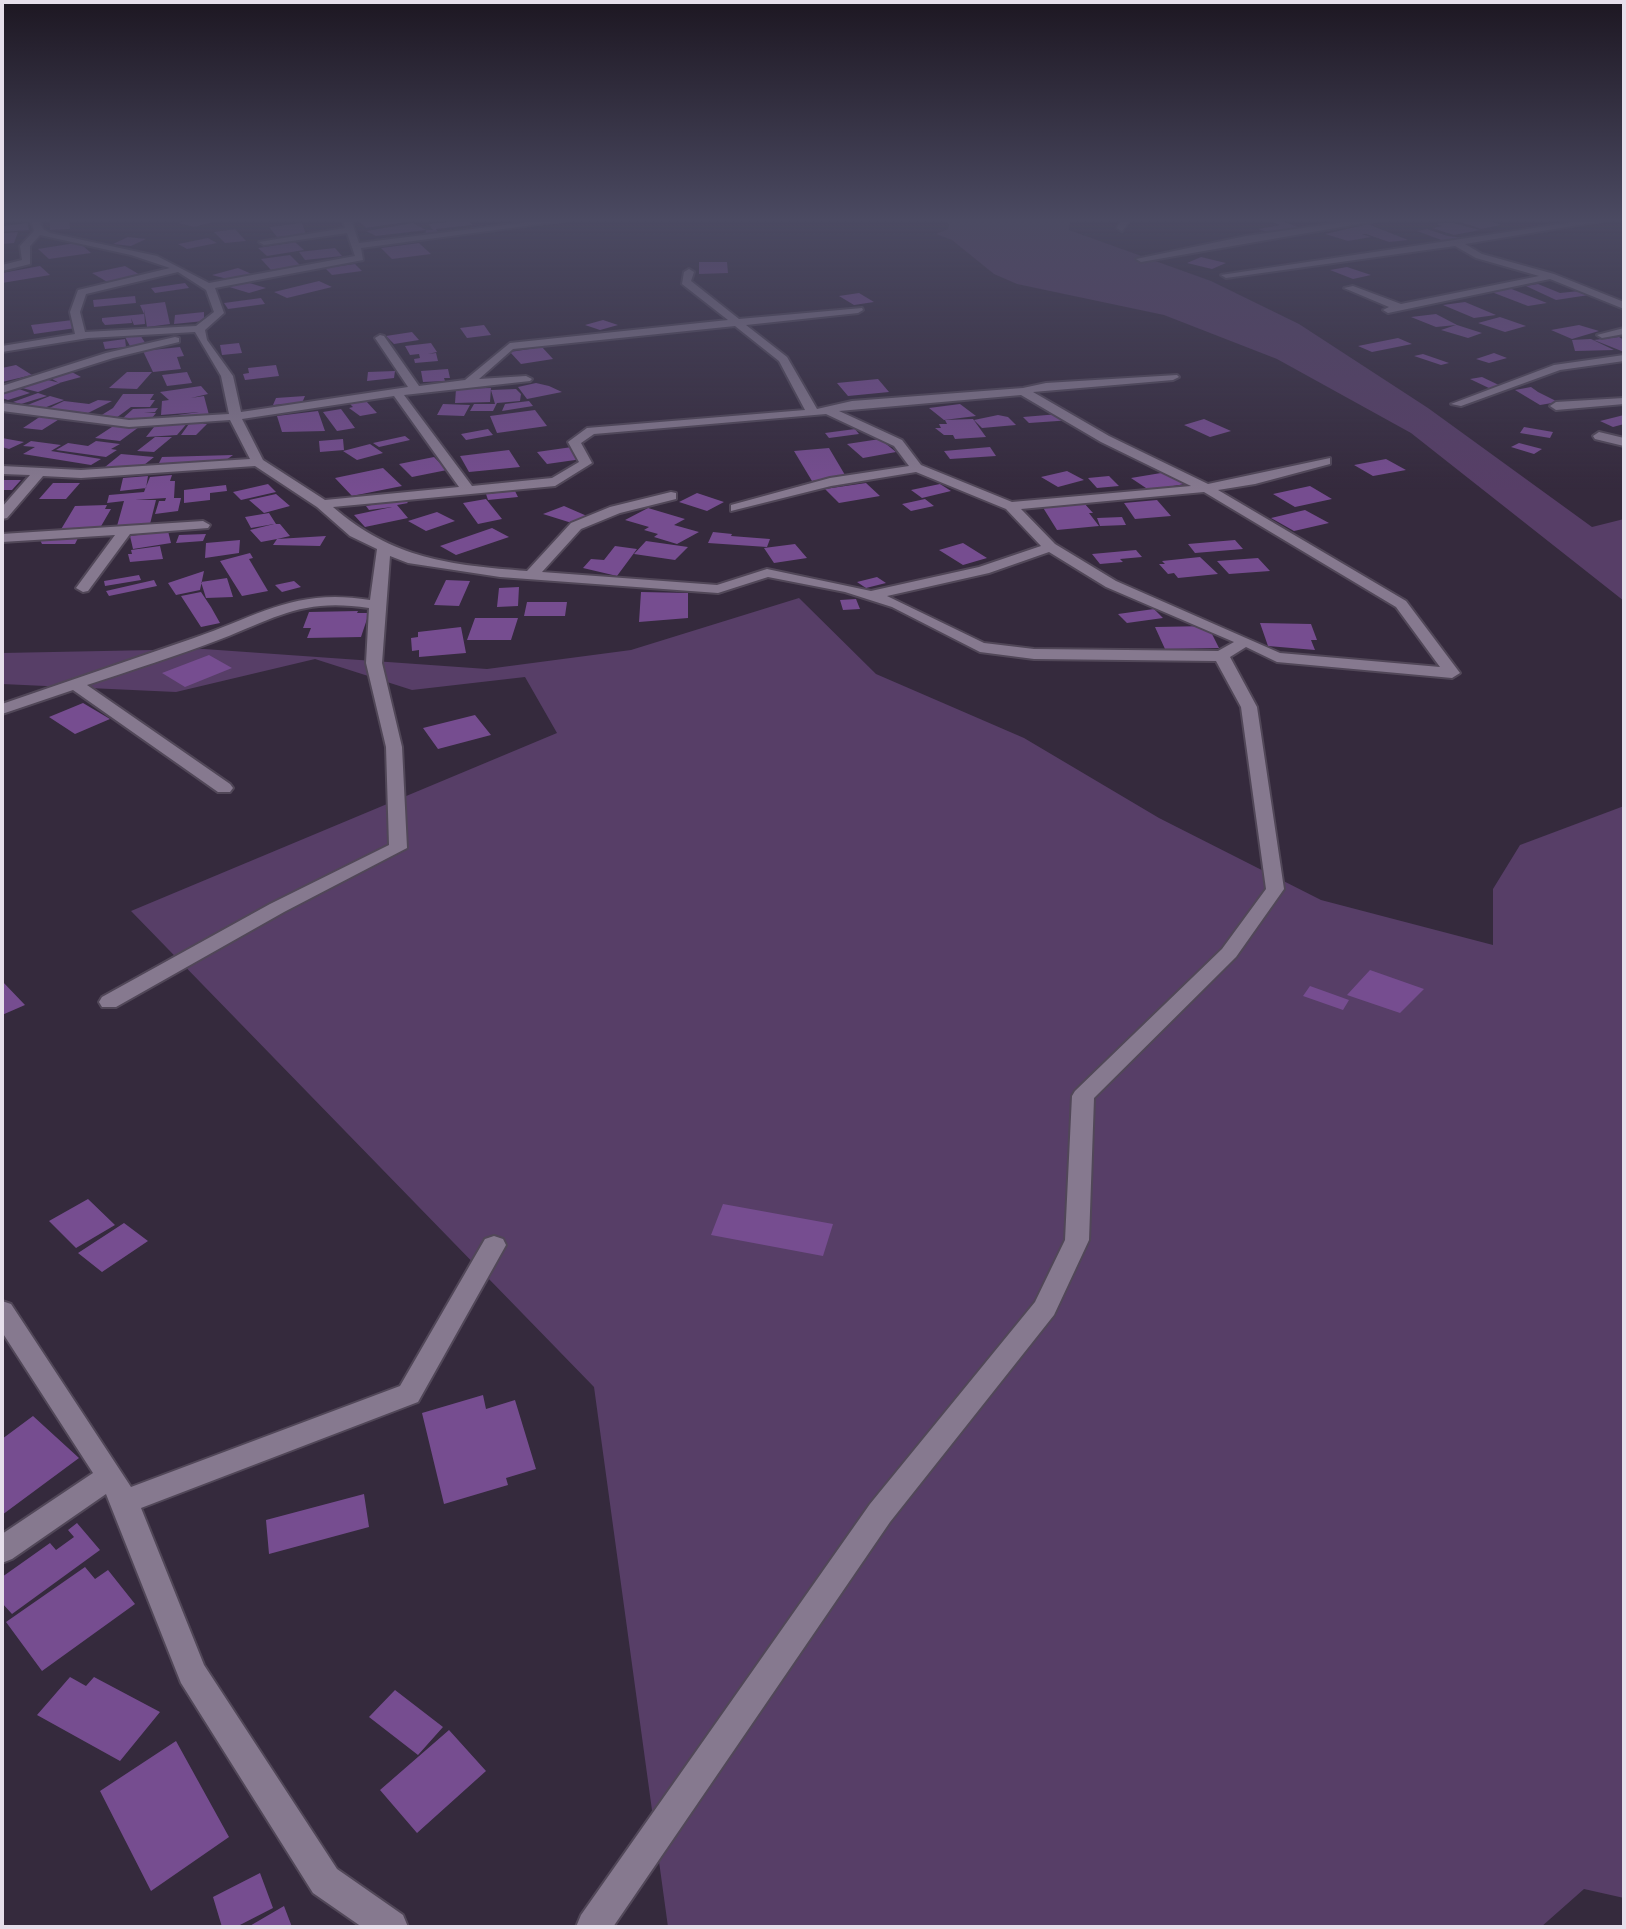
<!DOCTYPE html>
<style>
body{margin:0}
#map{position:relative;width:1626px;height:1929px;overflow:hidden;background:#352a3d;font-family:Signika,sans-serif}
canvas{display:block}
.frame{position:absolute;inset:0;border:4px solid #e6dfeb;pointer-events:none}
</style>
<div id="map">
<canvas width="1626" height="1929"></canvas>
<div class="frame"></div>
</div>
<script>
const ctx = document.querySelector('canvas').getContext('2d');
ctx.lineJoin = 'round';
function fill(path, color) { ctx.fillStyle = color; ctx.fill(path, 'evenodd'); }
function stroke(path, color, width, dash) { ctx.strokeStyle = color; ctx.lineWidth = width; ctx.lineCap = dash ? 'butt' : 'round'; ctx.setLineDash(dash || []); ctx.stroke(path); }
fill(new Path2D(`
 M943,220h127l-1,10 142,51 88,43 129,84 164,119 32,-8v82l-213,-168 -134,-74 -113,-44 -147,-31 -23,-10 -42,-34 -16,-6 12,-5 1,-5z
 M799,598l77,76 148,64 135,80 162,82 172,45v-56l27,-44 104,-39v1092l-40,-9 -43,38h-873l-74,-540 -463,-476 426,-178 -32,-56 -113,13 -97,-31 -139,33 -174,-8v-31l202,-4 283,20 144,-19z`), '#573e67');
fill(new Path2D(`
 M50,220h19l1,9 -20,1z
 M190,220h27v1l-23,6 -16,-4z
 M370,220h36v2l-40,6 -7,-7z
 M468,220l5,5 -37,4 5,7 -16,1 1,-7h7l-5,-6z
 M1267,220h12l22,8 -31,5 -12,-4 22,-4z
 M1455,220h32l15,5 -21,4z
 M28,223l1,7 -27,2v-6z
 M302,223l4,11 -29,3 -8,-10z
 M413,223l13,7 -50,6 -10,-5z
 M1443,223h10l27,7 -26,5 -22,-7 10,-2 -6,-2z
 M1368,224l40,16 -19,2 -23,-8h-4l9,3 -23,4 -23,-7z
 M235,229l11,12 -21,2 -11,-11z
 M1427,229l21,7 16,2 -20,3 -27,-10z
 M18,232l-4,11 -12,1v-11z
 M128,237l18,2 -15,7 -18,-2z
 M208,238l9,5 -30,6 -9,-5z
 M295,242l9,8 -37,6 -9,-8z
 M419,243l12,11 -39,5 -11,-11z
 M69,244h12l10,9 -42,6 -11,-10z
 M335,248l7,8 -37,4 -6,-8z
 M290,255l11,11 -30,4 -10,-11z
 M1201,257l25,6 -14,6 -25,-6z
 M699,262h28l1,11 -29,1z
 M355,264l7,7 -30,4 -7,-7z
 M40,266l10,9 -48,8v-10z
 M125,266l17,10 -33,7 -17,-10z
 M1347,267l24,8 -18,4 -23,-9z
 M238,268l16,7 -23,5 -19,-5z
 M243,281l23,7 -17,5 -23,-7z
 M319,281l13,6 -45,11 -13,-6z
 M185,283l4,5 -34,5 -4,-5z
 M1538,284l22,9 19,-2 10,4 -33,5 -30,-14z
 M1509,288l38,15 -19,3 -39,-15z
 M859,293l15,9 -20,3 -15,-9z
 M135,296l1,7 -42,4 -1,-7z
 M261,298l4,6 -37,5 -4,-6z
 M165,302l5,22 -23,3 -3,-18 1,15 -11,1 -3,-7 1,5 -27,2 -3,-4v-3l42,-4 -4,-9z
 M1465,302l31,13 -22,3 -31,-13z
 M204,312v9l-30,3 1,-9z
 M1436,314l21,11 25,8 -14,5 -27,-8 15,-5 -20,2 -25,-10z
 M1500,317l26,9 -21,6 -27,-9z
 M73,320l3,8 -42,6 -3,-9z
 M603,320l15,5 -18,5 -15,-5z
 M484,325l7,10 -24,3 -7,-10z
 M1579,325l20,6 -27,8 -21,-9z
 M412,332l7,8 -25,4 -8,-8z
 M140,335l6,9 -16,2 -5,-9z
 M1619,337l5,3v12l-30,-12z
 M1398,338l14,6 -40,8 -14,-6z
 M125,339l1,8 -21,2 -2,-7z
 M1590,339h1l23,11 -39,1 -3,-11z
 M239,343l3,10 -20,2 -2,-10z
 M431,343l6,9 -9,2 8,-1 2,8 -23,2 -1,-4 6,-1 -1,-4 -9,1 -5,-9z
 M180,347l4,9 -7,1 4,12 -28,3 -10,-21z
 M542,347l11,12 -32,5 -11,-12z
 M1494,353l13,5 -18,5 -13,-4z
 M1423,354l26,9 -8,2 -27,-9z
 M16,365l16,10 -30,7v-14z
 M276,365l3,11 -34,4 -2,-6 6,-1 -1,-5z
 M448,369l2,9h-6l1,3 -22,1 -2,-11z
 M68,370l13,7 -22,6 -12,-7z
 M395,371l-1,7 -27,3 1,-9z
 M127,372h25l-15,17 -28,-1z
 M187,372l5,11 -25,3 -5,-11z
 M1482,377l21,10 -12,2 -21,-10z
 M40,378l20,5 -22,9 -20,-5z
 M878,379l11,13 -41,4 -11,-13z
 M536,383l13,3 13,6 -35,7 -9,-12z
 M201,386l7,8 -17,4 13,-2 5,19 -53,6v-3l43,-6 -38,3 1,-14 7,-1 -9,-8z
 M1531,387l7,5 20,10 -18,3 -25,-15z
 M491,388l-1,14 -35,1 1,-14z
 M19,389l11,4 -22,7 -6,-2v-4z
 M516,389l5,5 -1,7 -23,2 -4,8h-23l4,-7h21l-4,-14z
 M38,393l9,3 -26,8 -8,-2z
 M123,394h31l-4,6h5l-5,7h-19l-15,11 -16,-2 13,-8z
 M50,396l14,4 -25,10 -14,-4z
 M305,396l-3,7 -29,2 3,-7z
 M98,400l14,1 -24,12 -45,-2 21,-10 25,3z
 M366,401l11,12 -17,3 -11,-8 4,-1 -3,-3z
 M529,401l4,5 -31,5 3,-7z
 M443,404l27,1 -6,11 -27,-1z
 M960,404l16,12 -32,4 -15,-12z
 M158,408l-3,4h-11l12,1 -4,5h-29l10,-9z
 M341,409l14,19 -18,3 -14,-19z
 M535,410l12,16 -50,7 -7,-17z
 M318,411l7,20 -43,1 -5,-16z
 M1059,414l13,6 -43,3 -6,-6z
 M998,415l10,2 8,8 -34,3 -8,-8z
 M1624,415v9l-11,3 -13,-6z
 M41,416l20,2 -19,12 -19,-2z
 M973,419l13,18 -31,2 -2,-4h-9l-9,-7h6l-2,-4h8l-2,-4z
 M1204,419l27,12 -21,6 -26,-12z
 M190,420l-13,15 -31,2 12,-15z
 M191,421h14l-2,3h4l-11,11h-15z
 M115,425l24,2 -19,14 -25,-3z
 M1524,427l29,5 -3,6 -30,-5z
 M488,429l5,6 -27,5 -5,-6z
 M855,429l4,5 -30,4 -4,-5z
 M405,436l5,4 -31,7 -6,-4z
 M155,437h17l-18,15 -17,-1z
 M2,438l22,4 -15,7 -7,-2z
 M343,439l1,11 -24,2 -1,-11z
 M880,439l16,13 -33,6 -16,-14z
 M31,441l30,4 -10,6 50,8 -10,6 -68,-11 12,-7 -12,-1z
 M96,441l24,3 -9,5 6,1 -11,7 -50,-7 12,-7 20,3z
 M1519,443l23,6 -8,5 -23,-7z
 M370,444l13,9 -26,7 -14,-9z
 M572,447l10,12 -35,5 -10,-12z
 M990,447l6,9 -46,3 -6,-8z
 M829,448l16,27 -33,6 -18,-30z
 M509,450l11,17 -51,5 -9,-16z
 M121,454l33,3 -15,12 -34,-2z
 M233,455l-11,8 -64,2 4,-8z
 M434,457l13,13 -35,7 -13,-13z
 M1386,459l20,11 -33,6 -19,-11z
 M383,468l19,18 -50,10 -17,-18z
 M1067,471l17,9 -26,7 -17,-10z
 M1173,471l18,12 -42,7 -18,-12z
 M172,475l-2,6h5l-1,17h7l-3,13 -23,3 4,-13h6l1,-3 -31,2h21l-6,24 -33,2 7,-25 -17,2 2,-8 35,-3 6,-15z
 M148,476l-2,12 -26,3 3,-13z
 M1109,476l10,10 -22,2 -9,-10z
 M2,480h19l-9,10h-10z
 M53,483h27l-14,16h-27z
 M866,483l14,13 -41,7 -14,-14z
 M268,484l8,8 -35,8 -8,-8z
 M940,484l11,7 -29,7 -11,-8z
 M226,485l1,6 -17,2v7l-26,3v-13z
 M1310,486l22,13 -37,8 -22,-13z
 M515,491l3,6 -30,3 -2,-6z
 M697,493l27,9 -17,9 -28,-9z
 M276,494l14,12 -26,7 -15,-13z
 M404,499l4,4 -11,2 11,13 -43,9 -11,-12 38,-8 -23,3 -3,-4z
 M486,499l16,20 -24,5 -15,-21z
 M925,499l9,7 -23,5 -9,-7z
 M1157,500l14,16 -36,3 -11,-16z
 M1083,502l10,11h-4l10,13 -42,4 -15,-24z
 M107,505l-2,4h6l-11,19 -40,3 15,-25z
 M564,506l23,10 -12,8 -32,-10z
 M648,508l37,11 -11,6 25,7 -22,12 -23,-7 4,-3 -14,-4 5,-3 -24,-7z
 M1305,510l24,13 -35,8 -23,-13z
 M437,512l18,9 -29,10 -18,-10z
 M269,513l7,11h4l10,12 -13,3 49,-3 -6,10 -47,-1 4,-6 -16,3 -11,-12 24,-6 -23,4 -6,-11z
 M1122,517l4,8 -26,1 -3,-8z
 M492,528l17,9 -53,18 -16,-9z
 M168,531l3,12 -38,6 -3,-13z
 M713,532l19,2 -1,2 39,3 -3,8 -59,-4z
 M206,534l-3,7 -27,2 3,-8z
 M78,538l-3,6h-33l-2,-4z
 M240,540l-1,13 -34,5 1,-15z
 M1235,540l8,9 -48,4 -7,-9z
 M646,541l42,6 -13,13 -41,-6z
 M963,543l24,15 -24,7 -24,-15z
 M795,544l12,14 -33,5 -10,-15z
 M160,546l3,13 -33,3 -2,-8h4l-1,-4z
 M615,546l22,3 -20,27 -34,-8 8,-9 13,1z
 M1136,550l6,7 -22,2 3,3 -23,2 -8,-10z
 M250,553l3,5 -4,1 19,32 -26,5 -22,-35z
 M1200,557l18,17 -40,4 -4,-5 -6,1 -9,-10h6l-3,-3z
 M1258,558l12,13 -41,3 -12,-13z
 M204,571l-4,19 -24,5 -8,-12z
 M139,575l2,5 -36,6 -1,-5z
 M877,577l9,6 -20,5 -9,-6z
 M227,578l6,19 -27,1 -5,-16z
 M154,580l3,6 -48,10 -3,-5z
 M446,580l24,1 -11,25 -25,-1z
 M294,581l7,6 -19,5 -7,-7z
 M519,587l-1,19 -21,1 2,-19z
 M201,592l10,15 9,16 -19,4 -20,-31z
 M641,592l47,1v25l-49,4z
 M856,599l4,10 -17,1 -3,-10z
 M527,602h40l-2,14h-41z
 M1154,609l9,9 -36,5 -9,-9z
 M358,611l-1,2h12l-8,24 -54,1 4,-10h-8l6,-16z
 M475,618h43l-7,22h-44z
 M1260,623l51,1 6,16h-6l4,10 -47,-4z
 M1208,626l11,22 -54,1 -10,-22z
 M461,627l5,26 -47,4v-7l-7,1 -1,-13 7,-1v-5z
 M209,655l23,13 -47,19 -23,-14z
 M83,703l27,16 -35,15 -26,-17z
 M475,715l16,20 -53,14 -15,-21z
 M1370,970l54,19 -24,24 -53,-18z
 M2,981l23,24 -23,10z
 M1310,986l39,14 -6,10 -40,-14z
 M88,1199l27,26 -39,23 -27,-27z
 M723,1204l110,20 -10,32 -112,-21z
 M124,1223l24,18 -46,31 -24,-19z
 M483,1395l3,14 29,-9 21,69 -30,9 2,7 -64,19 -22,-91z
 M33,1416l46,42 -77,57v-76z
 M364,1494l5,33 -100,27 -3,-34z
 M77,1523l23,27 -88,64 -10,-11v-26l48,-34 6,7 18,-13 -6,-7z
 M85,1567l10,12 13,-9 27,34 -93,67 -36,-49z
 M70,1677l16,9 8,-9 66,35 -40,49 -83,-46z
 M395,1690l48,37 -25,28 -49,-38z
 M449,1730l37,41 -69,62 -37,-43z
 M176,1741l53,96 -78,54 -51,-100z
 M260,1873l13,35 -37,19h-14l-9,-30z
 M284,1906l8,21h-44z`), '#764d90');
const minor = new Path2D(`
 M31,220h8l4,9 7,4 107,23 52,27 146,-27 -8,-23 -83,12 -5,-3 86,-14 -2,-8h8l8,23 186,-23h25l-209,28 2,12 -148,28 9,25 -19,17 2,10 26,36 8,36 167,-25 -33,-49 5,-3 4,1 35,50 46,-6 45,-37 218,-23 -46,-36 2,-12 5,-3 5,3 -3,9 48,38 123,-11 1,2 -5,3 -112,12 41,32 30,52 35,-8 171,-13 23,-5 131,-8 2,2 -6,3 -140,12 76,44 99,48 122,-26v6l-75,20 -37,6 188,111 54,72 -8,5 -175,-16 -31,-15 -16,10 27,50 27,182 -48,68 -142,141 -5,142 -35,75 -164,207 -277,405h-37l5,-12 289,-411 165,-202 30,-62 7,-144 3,-5 147,-142 44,-60 -25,-182 -25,-46 -182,-2 -54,-7 -88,-45 -47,-15 -77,-15 -50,16 -218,-16 -92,-14 -18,-7 -8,107 20,84 5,101 -123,64 -168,95h-14l-3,-5 3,-5 168,-93 119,-59 -3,-98 -20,-84 3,-55c-64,-10 -90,8 -148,31 -44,17 -89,31 -134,46l143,99 3,4 -3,4h-12l-145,-102 -71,24v-10c64,-22 128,-44 192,-66 67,-23 101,-50 176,-38l7,-51 -27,-13 -33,-29 -62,-41 -174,12 -38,-2 -36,42 -5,1v-12l28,-32 -28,-1v-8l79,4 169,-11 -20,-39 -101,7 -127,-16v-8l127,17 100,-6 -8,-38 -26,-44 -107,6 -86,14v-6l73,-12 -5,-22 8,-22 92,-22 -39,-13 -91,-20 -10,11v18l-28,7v-6l20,-5 -2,-14 14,-15zM178,272l28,18 8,22 -18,14 -111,6 -5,-20 6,-18zM735,326l44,35 26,49 -218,18 -19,14 11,20 -27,16 -80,8 -68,-91 126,-14 2,-2 -6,-3 -47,3 34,-30zM1021,395l80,47 90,44 -179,16 -91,-37 -19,-25 -63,-29zM394,396l65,91 -134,13 -62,-40 -21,-41zM826,414l68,32 15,20 -79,12 -99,27v6l100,-25 85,-14 90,37 35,37 -62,21 -108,24 -104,-22 -50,16 -175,-13 39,-43 39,-16 56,-14v-6l-5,-1 -61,15 -39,16 -44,48c-77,-6 -134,-12 -194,-64l222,-21 37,-23 -11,-20 13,-9zM1204,492l192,115 44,60 -160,-14 -164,-72 -61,-37 -34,-35zM1049,552l57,35 128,55 -16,9 -184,-2 -50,-6 -97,-47 102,-23z
 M1122,220h8l-8,11 -5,-3z
 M1359,220h22l-240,42 -5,-3 110,-23z
 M1587,220h21l-143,24 17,10 72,20 70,28v7l-74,-30 -162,34 -5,-3 6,-3 -45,-19 9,-2 48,18 138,-28 -63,-18 -21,-12 -229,32 -5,-3z
 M1624,328v6l-22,4 -5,-3z
 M175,337l4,1v4l-66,16 -111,35v-7l104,-33z
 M1624,355v6l-64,9 -99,36 -10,-2 103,-39z
 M1624,398v6l-68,6 -6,-4 6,-4z
 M1599,432l25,6v8l-29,-7 -2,-3z
 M203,521l7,4 -2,3 -78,6 -42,57 -5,1 -7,-4 39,-53 -113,7v-8z
 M494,1236l9,3 3,6 -88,157 -277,106 63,157 133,204 66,46 5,12h-46l-49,-34 -132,-210 -75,-189 -94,65 -10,4v-29l91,-61 -91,-141v-31l9,3 120,183 269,-101 85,-147z`);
stroke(minor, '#514758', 4);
fill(minor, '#86798f');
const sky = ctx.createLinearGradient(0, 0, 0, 490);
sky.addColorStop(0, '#1d1722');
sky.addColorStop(0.45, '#4b4a62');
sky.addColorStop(1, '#4b4a6200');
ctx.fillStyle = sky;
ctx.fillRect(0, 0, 1626, 490);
</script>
